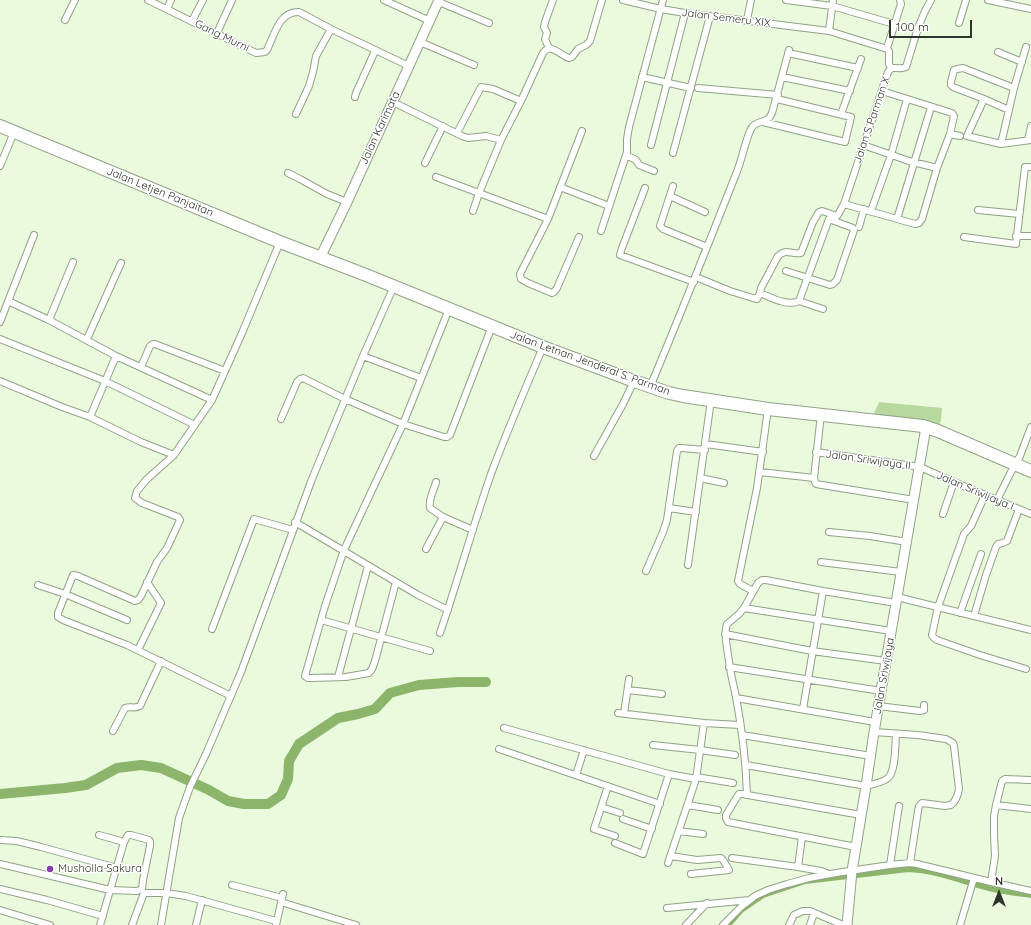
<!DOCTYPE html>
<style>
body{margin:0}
#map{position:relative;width:1031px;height:925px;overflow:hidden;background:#e9fadd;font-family:Quicksand,sans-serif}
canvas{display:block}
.north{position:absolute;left:979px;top:873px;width:40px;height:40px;-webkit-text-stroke:3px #fff;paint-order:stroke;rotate:0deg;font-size:11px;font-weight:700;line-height:16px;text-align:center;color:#2f352a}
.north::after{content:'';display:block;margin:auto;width:14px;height:18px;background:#2f352a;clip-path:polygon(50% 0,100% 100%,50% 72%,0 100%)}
.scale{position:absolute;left:889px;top:20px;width:83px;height:18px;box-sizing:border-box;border:2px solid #2f352a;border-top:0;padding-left:5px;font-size:12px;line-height:14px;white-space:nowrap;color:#2f352a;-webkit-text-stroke:3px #fff;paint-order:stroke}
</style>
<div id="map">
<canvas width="1031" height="925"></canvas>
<div class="north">N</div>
<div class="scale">100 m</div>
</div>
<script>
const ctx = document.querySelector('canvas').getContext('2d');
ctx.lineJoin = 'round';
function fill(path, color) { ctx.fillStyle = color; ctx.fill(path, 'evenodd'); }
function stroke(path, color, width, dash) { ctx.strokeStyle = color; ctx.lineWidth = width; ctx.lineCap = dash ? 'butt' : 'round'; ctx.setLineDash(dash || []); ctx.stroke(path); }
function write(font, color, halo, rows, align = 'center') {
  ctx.font = font + ' Quicksand,sans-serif'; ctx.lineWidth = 3; ctx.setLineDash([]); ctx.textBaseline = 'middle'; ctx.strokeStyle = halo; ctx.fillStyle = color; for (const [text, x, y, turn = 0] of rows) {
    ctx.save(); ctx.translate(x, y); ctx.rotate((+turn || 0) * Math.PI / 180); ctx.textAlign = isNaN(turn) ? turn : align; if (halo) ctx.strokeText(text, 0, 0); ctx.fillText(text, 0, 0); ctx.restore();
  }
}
fill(new Path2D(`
 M879,402l63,6 -1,12 -4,12 -66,-12z`), '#b8d99e');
stroke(new Path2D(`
 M728,925l13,-15 22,-15 42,-14 103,-12c28,1 54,12 81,19 13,3 28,5 42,7`), '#8cb46b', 6);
stroke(new Path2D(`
 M0,794l65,-6 21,-3 31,-17 24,-3 20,3 48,22 19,11 16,3h24l13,-9 7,-16 1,-18 10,-17 39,-26 20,-4 17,-5 15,-16 29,-8 39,-3h28`), '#8cb46b', 10);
const street = new Path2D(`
 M148,0l108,53 9,-1 2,-2c7,-14 12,-39 32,-38l32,17 78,37
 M384,0l46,21
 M623,0l38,9 24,4 144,18 55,17h2l2,-3 13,-41 -1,-4
 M786,0l46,6 62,18
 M988,0l43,9
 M439,2l50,21
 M167,9l4,-9
 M65,20l10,-20
 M747,20l4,-20
 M192,21l11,-21
 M959,23l7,-23
 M829,31l4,-31
 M217,33l15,-33
 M420,42l54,23
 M549,48l-4,-9 2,-6 -3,-6 1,-5 8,-22
 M886,48l3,3v13l2,4
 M998,52l24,10
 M788,53l70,15
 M642,77l49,11
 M782,77l68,14
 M698,88l80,7
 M355,97l1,-4 19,-42
 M984,99l-17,37 34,8 30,-4
 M393,102l69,34 6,2 18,-2 15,4
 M1009,110l-25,-11 -31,-12 -2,-2v-3l3,-12 3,-1 6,-1 51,20
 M296,114l13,-28 4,-14 3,-16 15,-27
 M841,114l20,-55
 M763,122l82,20 6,-25 -74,-18
 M582,131l-34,88 -69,-26 22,-53 20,-39 22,-48c7,-11 17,2 26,5l3,-1 6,-8 8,-4 4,-4 12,-41
 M457,133l24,-46 12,2 28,12
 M950,134l10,2
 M1028,140l3,-14
 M1001,144l13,-56 12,-41
 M651,145l34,-132
 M863,145l46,16 28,7
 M673,153l37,-137
 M626,155l10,5 3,5 15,6
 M425,163l18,-37
 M0,166l14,-34
 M288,173l12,6 27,15 20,8
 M436,177l43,16 -6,18
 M673,186l-13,40 3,3 44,18
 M560,187l49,19
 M645,188l-23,60 -2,7 74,27
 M670,196l35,16
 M844,204l71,20 4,-1 3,-4 15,-51 13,-34 4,-18 -2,-3 -70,-22
 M978,210l41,4
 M871,211l20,-56 16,-56
 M548,219l-28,55 1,5 7,4 24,10 2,-1 3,-4 22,-51
 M897,219l34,-112
 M859,227l5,-18
 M601,231l26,-79v-13l2,-12 34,-127
 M1016,236h15
 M964,237l52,7 9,-77h6
 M696,277l34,14 23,7 4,1 3,-6 1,-5 17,-32c8,-8 13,-1 23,-3l12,-31 6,-10 3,-1 15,5c3,-4 4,-8 7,-12l44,-132c5,-8 11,-1 18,-5l12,-39 7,-17 6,-11
 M760,293c10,4 28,14 39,8l30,-82 24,9 1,2 -17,50 -4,4 -3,1 -44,-14
 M8,301l41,19 67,36 96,44
 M799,301l24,8
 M49,320l24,-58
 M0,322l34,-87
 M0,339l105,42 90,44
 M87,339l34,-76
 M116,356l-26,61 51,25 33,13
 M363,356l58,22
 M141,367l9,-21 3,-2h2l70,27
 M0,381l62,26 28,10
 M650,387c30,-71 58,-142 86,-213 6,-14 8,-29 14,-43 5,-13 17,-5 22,-18l17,-63
 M821,414l-7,64 1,4 1,2 98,16
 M281,419l16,-37 3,-3 3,-1 42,21 58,25 41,13h3l3,-2 42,-109
 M706,444l57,8
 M816,452l104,15 34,15 77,32
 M594,456l29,-52 11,-23
 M760,472l54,6
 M700,478l24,5
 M436,482c-2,8 -8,18 -6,26l13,9 30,13
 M985,495l-14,31 -7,8 -26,73 -6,28 2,3 3,2 43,15 46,14
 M997,500l14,-28 9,-16 11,-29
 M669,508l27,4
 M943,514l11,-32
 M295,522l101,60 -21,79 -3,8 -3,4 -23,4 -35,1h-3l-3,-2 20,-70 19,-56 59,-126 46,-115
 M829,532l41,4 37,6
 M426,549l17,-32
 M821,562l80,10
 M688,565l23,-165
 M646,571l17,-39 4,-12 10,-69 2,-3h2l24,2
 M396,582l22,13 30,15
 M38,585l27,9 62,26
 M753,591l-13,-7 -2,-3 19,-93 11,-79
 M897,597l134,33
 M744,608l147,23
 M960,613l21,-59
 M974,616l12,-41 10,-28 2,-3 5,-1 4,-2 12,-32
 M321,620l109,31
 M212,629l42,-110 39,11
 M440,633c18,-53 33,-107 51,-159 16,-43 34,-85 52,-127
 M725,634l87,17 74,10
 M138,650l23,-47 -14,-21
 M729,667l152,24
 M338,677l30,-111
 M628,690l34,4
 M231,696l-104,-51 -64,-25 -5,-3v-4l15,-38 5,1 57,25 3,-1 3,-4 16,-34 10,-14 13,-28 -2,-3 -36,-14 -7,-5 2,-7 9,-11 28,-25 38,-55 30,-67 38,-91
 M736,698l139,24
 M878,706l42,5 4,-1v-5
 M803,709l20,-118
 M618,713l86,10 36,2
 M624,714l5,-35
 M504,728l165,46
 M113,731l12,-23c5,-2 10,1 15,-2l21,-45
 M874,732l44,3 28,4 7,4 1,3 5,43c-1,6 -3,12 -8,16l-6,1 -23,-3 -3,3 -1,5 -8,52
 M742,735l129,21
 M653,745l47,5 35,5
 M499,749l161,55
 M746,765l120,21c7,-2 16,-3 22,-8 8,-7 7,-33 8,-44
 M576,775l8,-25
 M696,777l37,6
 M608,786l-14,43 21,7
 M747,795c-1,-33 -5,-66 -11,-98 -4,-16 -7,-32 -9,-49 -1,-8 -3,-16 0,-24l12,-10 5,-6 14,-25 4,-3h4l57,11 73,12
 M688,805l30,5
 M996,805l35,4
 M601,807l19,6
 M623,819l29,10
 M679,831l24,3
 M99,835l25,7
 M0,840l17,1 24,6 76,21
 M615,843l28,11 26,-80 27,5
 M856,847l-123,-24 -5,-1 -2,-4v-3l11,-18 2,-3h3l119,21
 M671,856l26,4 24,-2 2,2 6,10 -38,4
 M732,858l66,9 4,-30
 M668,863l28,-84 8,-56
 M0,864l110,26 27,1 5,-2 1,-9 7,-34v-5l-1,-1 -18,-5h-3l-4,7c-8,28 -16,55 -24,83
 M890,865l9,-59
 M798,867l23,4 8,3
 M991,882l4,-26 -1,-21v-19l2,-11 6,-24 3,-2 26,1
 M232,885l50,13
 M0,889l47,11 56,16
 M281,902l75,23
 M667,908l83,-8
 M0,910l50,15
 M132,925l12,-32h22l20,3 90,25
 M161,925l18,-107 11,-31 16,-33 35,-82 71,-193 51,-123 31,-70
 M196,925l6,-25
 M276,925l7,-31
 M686,925l21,-22
 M723,925l19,-19 13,-10 13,-6 19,-6 22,-6 27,-5 54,-8 20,-2 7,1 74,18 40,9
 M789,925l5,-10 9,-4h7l33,14
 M810,925l4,-12
 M960,925l14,-47`);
const secondary = new Path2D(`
 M321,256l26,-54 92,-202
 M847,925l5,-54 14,-85 8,-54 52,-305`);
const highway = new Path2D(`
 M0,126l280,116 86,33 177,72 91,34 35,12 14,3 85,13 155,17 15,5 93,40`);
stroke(street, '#92a187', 8);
stroke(secondary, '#92a187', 11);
stroke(highway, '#92a187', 14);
stroke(street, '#fff', 6);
stroke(secondary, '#fff', 9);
stroke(highway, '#fff', 12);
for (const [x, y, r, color] of [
 [50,869,4,"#893eb0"]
]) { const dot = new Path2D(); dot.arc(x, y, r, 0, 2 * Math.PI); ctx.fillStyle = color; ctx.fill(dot); stroke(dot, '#fff', 1.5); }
write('11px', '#2f352a', '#fff', [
 ["Jalan Semeru XIX",726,18,7],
 ["Gang Murni",222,36,26],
 ["Jalan S Parman X",872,120,-71],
 ["Jalan Karimata",380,128,-65],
 ["Jalan Letjen Panjaitan",160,192,22],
 ["Jalan Letnan Jenderal S. Parman",590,363,20],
 ["Jalan Sriwijaya II",868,460,8],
 ["Jalan Sriwijaya I",975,491,23],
 ["Jalan Sriwijaya",884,676,-80]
]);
write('11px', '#2f352a', '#fff', [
 ["Musholla Sakura",58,869]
], 'left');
</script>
